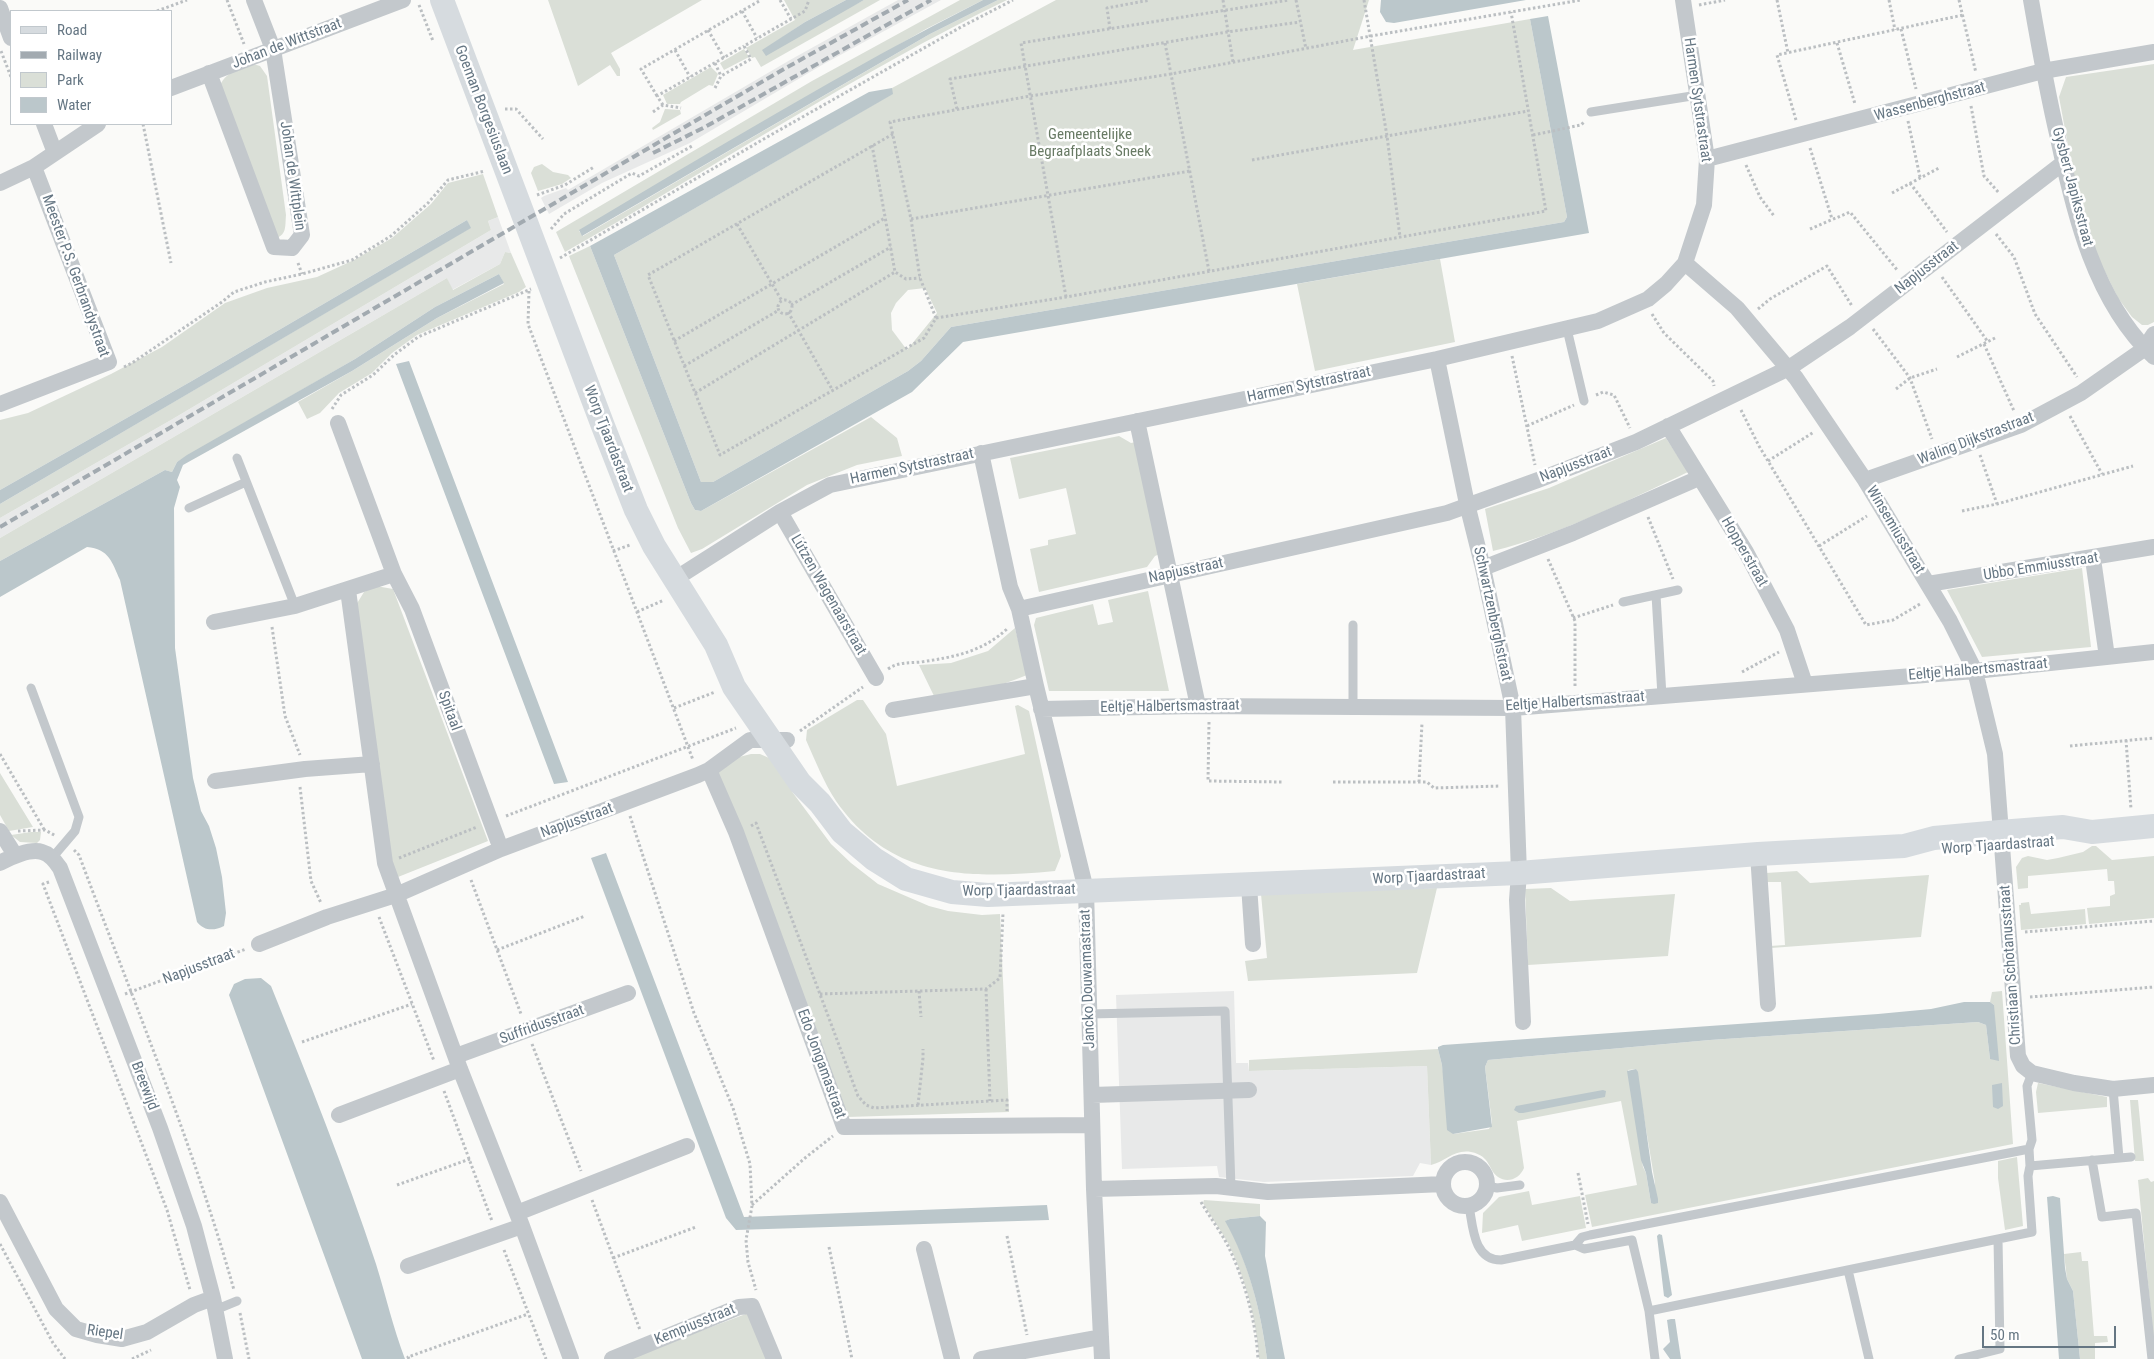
<!DOCTYPE html>
<meta charset="utf-8">
<style>
body{margin:0}
#map{position:relative;width:2154px;height:1359px;overflow:hidden;background:#fafaf8;font-family:"Roboto Condensed",sans-serif}
canvas{display:block}
.legend{position:absolute;left:10px;top:10px;width:162px;height:115px;box-sizing:border-box;background:#fff;border:1px solid #c1c8cd;margin:0;padding:6px 9px;list-style:none;font-size:15px;color:#657683}
.legend li{display:flex;align-items:center;gap:10px;height:25px}
.legend b{width:25px;border:1px solid #c1c8cd}
.scale{position:absolute;left:1982px;top:1326px;width:134px;height:22px;box-sizing:border-box;border:2px solid #657683;border-top:0;padding-left:6px;font-size:15px;line-height:18px;white-space:nowrap;color:#657683;-webkit-text-stroke:4px #fff;paint-order:stroke}
</style>
<div id="map">
<canvas width="2154" height="1359"></canvas>
<ul class="legend">
<li><b style="height:6px;background:#d6dbdf"></b>Road</li>
<li><b style="height:6px;background:#a2aab0"></b>Railway</li>
<li><b style="height:14px;background:#dadfd7"></b>Park</li>
<li><b style="height:14px;background:#bbc7cb"></b>Water</li>
</ul>
<div class="scale">50 m</div>
</div>
<script>
const ctx = document.querySelector('canvas').getContext('2d');
ctx.lineJoin = 'round';
function fill(path, color) { ctx.fillStyle = color; ctx.fill(path, 'evenodd'); }
function stroke(path, color, width, dash) { ctx.strokeStyle = color; ctx.lineWidth = width; ctx.lineCap = dash ? 'butt' : 'round'; ctx.setLineDash(dash || []); ctx.stroke(path); }
function write(font, color, halo, rows, align = 'center') {
  ctx.font = font + ' "Roboto Condensed",sans-serif'; ctx.lineWidth = 5; ctx.setLineDash([]); ctx.textBaseline = 'middle'; ctx.strokeStyle = halo; ctx.fillStyle = color; for (const [text, x, y, turn = 0] of rows) {
    ctx.save(); ctx.translate(x, y); ctx.rotate((+turn || 0) * Math.PI / 180); ctx.textAlign = isNaN(turn) ? turn : align; if (halo) ctx.strokeText(text, 0, 0); ctx.fillText(text, 0, 0); ctx.restore();
  }
}
fill(new Path2D(`
 M898,0h43l-119,65 -132,78 -88,40 -53,31 -8,-16 3,-2 22,-8 2,2 222,-130z
 M498,217l13,36 -6,-1 -5,12 -48,26 -5,-12 -447,260v-20l171,-98 320,-190 -3,-9z
 M1234,991l2,72h12l1,8 178,-5 4,99 -11,-2 -7,13 -149,6 -45,-5 -2,-11 -95,3 -6,-174z`), '#e8e9e9');
fill(new Path2D(`
 M548,0h154l-91,53 9,16v7h-3l-7,-11 -32,21z
 M784,0h62l-41,22 -43,29 102,-51h16l-119,67 -6,-10 -3,1 -6,-10 49,-28z
 M960,0h23l-57,29 -347,202 4,5 347,-202 68,-34h9c-153,74 -295,169 -442,252l-9,-20 256,-151z
 M1056,0h313l-16,50 177,-31 37,198 -3,5 -613,105 -30,34 -13,10 -195,111h-12l-87,-227 278,-161v-6zM925,288l12,25 -30,37 -15,-20 -1,-17 5,-10 12,-13z
 M744,49l5,8 -25,13 -4,-7z
 M253,64l7,2 7,10 19,139c-1,10 1,20 -10,23l-57,-150c6,-16 18,-18 34,-24z
 M2154,64v258l-6,3h-6l-10,-8 -14,-19 -22,-44 -19,-60 -18,-97 7,-20z
 M711,67l7,7 -5,12 -4,-1 -28,17 -1,2h-13l-4,-9z
 M665,109l15,1 1,4 -28,16 -1,-2 8,-6z
 M542,164l11,8 15,3 3,3 -9,6 -24,7 -7,-18 3,-6z
 M483,174l15,43 -10,4 3,9 -320,190 -171,98v-14l470,-276 -3,-8 -277,162 -190,108v-70l28,-7 83,-39 51,-27 63,-44 42,-15 50,-11 37,-17 38,-22 39,-34 17,-21z
 M590,246l101,257 4,7 6,1 170,-94 26,21 5,18 -45,9 -50,20 -105,64 -11,4 -13,-25 -109,-272z
 M505,252l6,1 15,34 -7,5 -102,43 -25,18 -20,20 -33,20 -19,20 -13,6 -9,-17 54,-31 85,-53 67,-34 -5,-10 -64,33 -80,52 -178,103 -5,10 -7,-2 -165,91v-23l447,-260 6,12 47,-26z
 M1440,259l15,83 -140,29 -18,-87z
 M1119,436l12,7 5,-1 24,112 -5,2 -8,11 -108,25 -9,-43 18,-4v-5l28,-6 -10,-46 -47,11 -9,-41z
 M1666,438l22,34c-63,30 -127,62 -195,79l-8,-42 64,-21z
 M2082,568l9,79 -109,10 -35,-67z
 M376,586l17,3 95,252 -95,38 -37,-274 8,-13z
 M1148,591l21,100h-120l-15,-66 2,-7 57,-14 5,21 15,-3 -5,-22z
 M1015,628l12,47c-28,12 -62,21 -93,21l-15,-31 32,-2 37,-12z
 M857,700h6l23,34 11,52 128,-32 -10,-48 3,-1 11,6 32,145 -6,15c-85,8 -164,9 -219,-70 -12,-18 -21,-41 -30,-61l1,-10z
 M751,754h9l16,7 17,32 38,51 20,19 27,21 51,22 19,5 34,4 18,-1 9,198 -162,5 -133,-344 25,-16z
 M0,773l33,54 -24,4 -9,-16z
 M31,832h10l-1,8 -3,3 -17,-1 -9,-7z
 M2092,846h4l16,14 42,-4v62l-65,6 -2,-16 23,-2v-10l5,-2 -1,-13h-6l-1,-12 -79,7v12l-10,1 -2,-22 6,-9 6,-2 19,4 11,-2 25,-6z
 M1797,871l13,12 119,-8 -8,62 -150,11 -1,-2 15,-1 -4,-63h-14l-1,-9z
 M1437,888l-20,85 -169,8 -3,-20 22,-3 -6,-64z
 M1551,888l19,13 105,-7 -7,62 -140,9 -3,-76z
 M2029,902l2,12 54,-5 1,15 -65,6 -2,-25h2v-2z
 M2002,991l11,153 -421,83 -7,-32 52,-10 -16,-84 -104,20 7,47c-4,10 -16,16 -26,9 -10,-7 -7,-21 -27,-25 -17,-3 -26,10 -40,13l-4,-99 -178,5v-11l189,-11 4,16 11,69 36,-5 3,-6 -7,-56 3,-7 222,-20 268,-18 8,3 4,34 4,-54 -4,-3 2,-10zM1636,1069l19,114 -4,20 -5,-30 -3,-6 -15,-97z
 M2038,1083l69,14v10l-69,6 -2,-21z
 M2130,1100h8l6,61h-9z
 M2017,1157l6,69 -18,4 -7,-52v-17z
 M2148,1178l3,4 3,-1v163l-16,-164z
 M1529,1191l3,14 48,-9 6,32 -64,13 -4,-16 -36,8 1,-20 16,-16z
 M1204,1200l56,4v12l-30,3 -4,2c23,43 35,90 41,138h-8c-2,-38 -14,-82 -31,-116 -8,-14 -17,-26 -25,-40z
 M2081,1252l1,9h6l6,75h13l1,6 -13,1v16h-15l-7,-68 -6,-12 -3,-25z
 M751,1312l17,47h-142z`), '#dadfd7');
fill(new Path2D(`
 M846,0h18l-98,56 -4,-6 43,-28z
 M983,0h15l-68,34 -348,202 -3,-6c133,-79 266,-160 404,-230z
 M1381,0h145l-132,23 -8,-1 -6,-10z
 M1548,16l41,217 -626,109 -51,50 -211,119 -6,-1 -4,-7 -101,-257 279,-154 23,-4 1,6 -279,161 87,227h12l195,-111 13,-10 30,-34 613,-105 3,-5 -37,-198z
 M467,220l4,8 -471,276v-14l190,-108z
 M499,274l5,9 -67,35 -85,53 -169,94 -6,15 3,7 -6,21 1,140 18,130 8,33 8,15 7,22 6,29 4,36 -2,13c-10,5 -20,5 -27,-4l-77,-342c-8,-18 -11,-31 -33,-33l-87,50v-36l165,-91 7,2 5,-10 10,-7 168,-96 80,-52z
 M409,361l159,421 -14,2 -158,-420z
 M606,853l138,364 303,-12 2,15 -313,10 -10,-12 -135,-360z
 M261,978l10,8c37,92 74,184 105,278 10,32 17,64 29,95h-43l-133,-364 5,-11 11,-5z
 M1964,1002h26l4,3 5,56 -9,-2 -4,-34 -8,-3 -268,18 -222,20 -3,7 7,60 -39,7 -6,-4 -5,-65 -4,-16v-2l5,-2 435,-31 53,-5z
 M1636,1069l2,3 14,100 6,27v4l-4,1 -3,-1 -5,-30 -5,-13 -14,-89z
 M2002,1083l1,23 -5,3 -5,-2 -1,-22z
 M1603,1090l3,1 -1,6 -82,16h-4l-5,-3 2,-4z
 M2053,1196l7,2 5,70 2,11 6,12 7,68h-21l-12,-162z
 M1260,1216l6,6 -1,34 20,103h-18c-6,-48 -18,-95 -42,-138l5,-2z
 M1659,1234l3,1 10,60 -4,3 -4,-2 -7,-60z
 M1671,1319h4l6,40h-11l-7,-10 7,-7 -3,-22z`), '#bbc7cb');
stroke(new Path2D(`
 M227,0l17,44
 M780,0l11,19
 M1223,0l10,62
 M1296,0l10,49
 M1364,0l23,136 13,101
 M1777,0l11,53
 M1889,0l6,30
 M1959,0l17,73
 M419,5l14,36
 M1699,5l26,-5
 M157,11l30,-11
 M742,11l15,27
 M1110,29l-3,-21 43,-8
 M1901,29l15,60
 M708,30l16,28
 M1165,43l44,228
 M1837,43l18,61
 M675,50l15,27
 M1,51l10,26
 M715,63l6,13
 M715,88l6,-12 30,-17 -7,-13 61,-35 4,-11
 M657,96l-16,-27 120,-69
 M663,105l-6,-9 87,-50
 M1971,106l13,70 15,17
 M505,109h11l27,30
 M957,109l-7,-30 277,-47 73,-10
 M653,112l10,-7 18,3
 M1796,120l-19,-65 186,-40
 M1908,121l12,56
 M143,124l28,139
 M893,134l-245,141 72,180 204,-117 12,-20 -16,-40 -9,-59 -21,-97 140,-26 141,-22 200,-38 210,-36
 M1533,135l48,-10 4,-4
 M872,145l23,127 11,7 14,-1
 M1810,148l22,71
 M1252,160l276,-49
 M1746,165l14,32 14,19
 M1910,183l37,49
 M1892,193l47,-25
 M537,195l28,-10 29,-18
 M911,219l279,-48
 M737,224l45,77
 M551,229l13,-15 68,-41 7,3 53,-30
 M1810,229l40,-17 48,59
 M1996,234l18,23 21,57 42,63
 M560,258l209,-122 192,-109 52,-27
 M298,263l4,11
 M1942,277l46,65
 M529,291l-1,33 165,436
 M1066,297l-45,-254 268,-43
 M778 307a7 7 0 1 1 14 0a7 7 0 1 1-14 0Z
 M791,305l100,-58
 M1758,309l12,-10 57,-33 25,40
 M788,312l45,79
 M1652,314l12,19 49,48 1,5
 M936,318l130,-21 480,-86 -35,-199
 M1873,329l37,49 22,61
 M674,341l211,-123
 M1984,344l30,67
 M1512,356l23,109
 M1957,357l40,-20
 M684,366l95,-56
 M124,367l8,-4 90,-61 12,-10 31,-10 37,-8 50,-14 39,-24 37,-33 20,-23 37,-9
 M1896,389l14,-11 27,-9
 M695,393l200,-121
 M1596,395l7,-3 11,3 16,33
 M332,409l9,-14 32,-20 21,-20 24,-18 113,-48
 M1741,410l18,36 107,179 27,-5 27,-16
 M2070,416l32,58
 M1527,426l47,-21
 M1980,455l17,49
 M1768,461l46,-29
 M1962,511l35,-7 136,-38
 M1648,517l25,62
 M1819,546l48,-30
 M613,551l17,-6
 M1548,559l27,62v66
 M637,612l27,-12
 M1573,618l40,-13
 M272,627l13,89 15,39
 M888,669c10,-7 21,-6 33,-7 33,-5 61,-10 86,-33
 M1742,672l37,-20
 M674,708l41,-16
 M1209,722l-1,59 75,1
 M800,731l63,-44
 M2126,740l5,69
 M2070,746l84,-8
 M0,754l45,77
 M1333,782h94l7,6 66,-2
 M1419,782l3,-59
 M300,787l11,94 10,22
 M506,816l230,-88
 M630,816l64,197 39,95 17,56 2,42 -6,34 2,22 8,28
 M751,826l5,-3 102,273 8,9 8,3 133,-8v11
 M18,831l27,-1 11,6
 M74,850l5,5c54,145 113,286 155,435
 M399,858l78,-31
 M471,880l50,134
 M49,882l-6,2 124,326 23,80
 M379,917l55,144
 M2025,932l129,-11
 M497,950l88,-34
 M986,989l4,112
 M919,991l2,26
 M125,994l121,-45
 M820,994l166,-5 14,-11 3,-65
 M2030,997l124,-10
 M302,1042l110,-38
 M532,1044l49,127
 M444,1091l48,130
 M918,1105l5,-47v-9
 M1578,1173l10,51
 M397,1185l73,-26
 M592,1200l48,130
 M1201,1202c8,14 18,27 26,42 17,34 29,77 31,115
 M752,1205l53,-47 28,-22
 M1007,1236l20,99
 M0,1244l53,99 12,16
 M829,1247l23,112
 M504,1250l42,109
 M613,1258l83,-31
 M240,1313l9,46
 M132,1359l19,-9
 M409,1359l-1,-2 120,-43`), '#bbbfc2', 3, [2.5, 2.5]);
stroke(new Path2D(`
 M1591,112l107,-17
 M1567,329l17,72
 M237,458l58,148
 M189,508l57,-26
 M1656,595l6,101
 M1623,602l55,-12
 M31,688l48,129 -4,14 -23,27
 M1353,707v-82
 M1089,1014l136,-3 6,177
 M2032,1073l-5,13 5,54 -3,9 1,17 101,-9
 M2113,1089l6,69
 M2092,1160l10,57 34,-4 16,146
 M1487,1186l10,2 23,-3
 M1469,1206c4,20 4,54 32,54l74,-15 7,-8 8,-2 439,-86
 M1575,1245l9,4 48,-9 17,71 6,48
 M1848,1270l21,89
 M215,1310l22,-9
 M1649,1311l383,-79 -4,-56 2,-10
 M1959,1359l41,-10 -2,-110`), '#c3c8cc', 9);
stroke(new Path2D(`
 M2031,0c8,46 16,92 27,138 16,76 37,164 96,219
 M0,8l11,30
 M209,73l65,174 18,1 10,-13 -29,-186 -19,-49
 M171,88l232,-88
 M44,124l11,29
 M1707,159l336,-88 111,-19
 M0,183l34,-16 64,-43
 M1685,263l52,45 59,70 69,102 85,141 25,50 20,83 23,302 5,10 9,7 42,10 39,6 41,-4
 M1437,359l30,145 16,64 30,140 6,165 -2,27 6,122
 M0,404l109,-42 -75,-195
 M1137,421l61,285
 M338,423l56,151 18,35 89,240
 M1668,426l78,126 41,78 18,54
 M1865,480l156,-55 60,-32 63,-44 10,-15
 M780,512l96,166
 M2093,559l14,98
 M1483,568l90,-35 126,-55
 M675,579l105,-67 50,-27 607,-126 161,-38 50,-22 18,-15 19,-21 19,-58 3,-46 -24,-159
 M1928,584l226,-37
 M348,590l37,273 75,206 62,157 49,133
 M1019,609l428,-96 91,-33 98,-38 153,-74 61,-41 213,-164
 M214,622l81,-16 99,-32
 M1036,686l50,204 8,299 8,170
 M1041,709l157,-3 315,2 462,-37 179,-19
 M893,710l143,-24 -17,-77 -9,-22 -29,-134
 M709,770l27,62 108,295 248,-2
 M215,781l90,-12 67,-5
 M0,831l15,24
 M1758,854l10,150
 M0,863c10,-6 31,-15 42,-11 8,2 14,10 18,16l100,260 34,98 19,72 12,61
 M1249,885l4,59
 M259,944l68,-27 69,-22 105,-46 197,-74 11,-5 41,-30h37
 M456,1056l172,-63
 M1092,1095l157,-5
 M339,1115l121,-46
 M1443 1184a22 22 0 1 1 44 0a22 22 0 1 1-44 0Z
 M1094,1189l122,-3 52,6 175,-8
 M0,1202l56,107 20,20 21,6 25,4 25,-7 47,-27 19,-7
 M517,1213l170,-67
 M924,1249l28,110
 M408,1266l114,-40
 M612,1359l127,-52 13,-1 22,53
 M981,1359l120,-22`), '#c3c8cc', 16);
stroke(new Path2D(`
 M442,0l161,426 33,84 18,36 62,99 18,42 66,96 20,20 22,29 32,27 32,20 46,13 36,3 531,-22 239,-19 146,-8 30,-8 66,-6 63,-5 29,5 62,-6`), '#d6dbdf', 24);
stroke(new Path2D(`
 M653,153l52,-26 226,-127
 M0,527l784,-458 124,-69`), '#a2aab0', 4, [8, 4]);
write('15px', '#657683', '#fff', [
 ["Johan de Wittstraat",287,44,-21],
 ["Harmen Sytstrastraat",1697,100,82],
 ["Wassenberghstraat",1930,102,-15],
 ["Goeman Borgesiuslaan",483,110,69],
 ["Johan de Wittplein",292,176,82],
 ["Gysbert Japiksstraat",2072,187,75],
 ["Napjusstraat",1927,268,-38],
 ["Meester P.S. Gerbrandystraat",75,276,70],
 ["Harmen Sytstrastraat",1309,385,-12],
 ["Worp Tjaardastraat",608,439,69],
 ["Waling Dijkstrastraat",1976,439,-21],
 ["Napjusstraat",1576,465,-21],
 ["Harmen Sytstrastraat",912,467,-12],
 ["Winsemiusstraat",1895,530,59],
 ["Hopperstraat",1744,552,60],
 ["Ubbo Emmiusstraat",2041,567,-9],
 ["Napjusstraat",1186,571,-12],
 ["Lútzen Wagenaarstraat",828,595,60],
 ["Schwartzenberghstraat",1492,614,78],
 ["Eeltje Halbertsmastraat",1978,670,-5],
 ["Eeltje Halbertsmastraat",1575,702,-4],
 ["Eeltje Halbertsmastraat",1170,707,-1],
 ["Spitaal",449,711,70],
 ["Napjusstraat",577,821,-20],
 ["Worp Tjaardastraat",1998,846,-4],
 ["Worp Tjaardastraat",1429,877,-3],
 ["Worp Tjaardastraat",1019,891,-1],
 ["Christiaan Schotanusstraat",2011,965,-94],
 ["Napjusstraat",199,967,-21],
 ["Jancko Douwamastraat",1088,979,-92],
 ["Suffridusstraat",542,1025,-20],
 ["Edo Jongamastraat",821,1064,70],
 ["Breewijd",144,1086,69],
 ["Kempiusstraat",695,1325,-22],
 ["Riepel",105,1333,8]
]);
write('15px', '#687a64', '#fff', [
 ["Gemeentelijke",1090,135],
 ["Begraafplaats Sneek",1090,152]
]);
</script>
